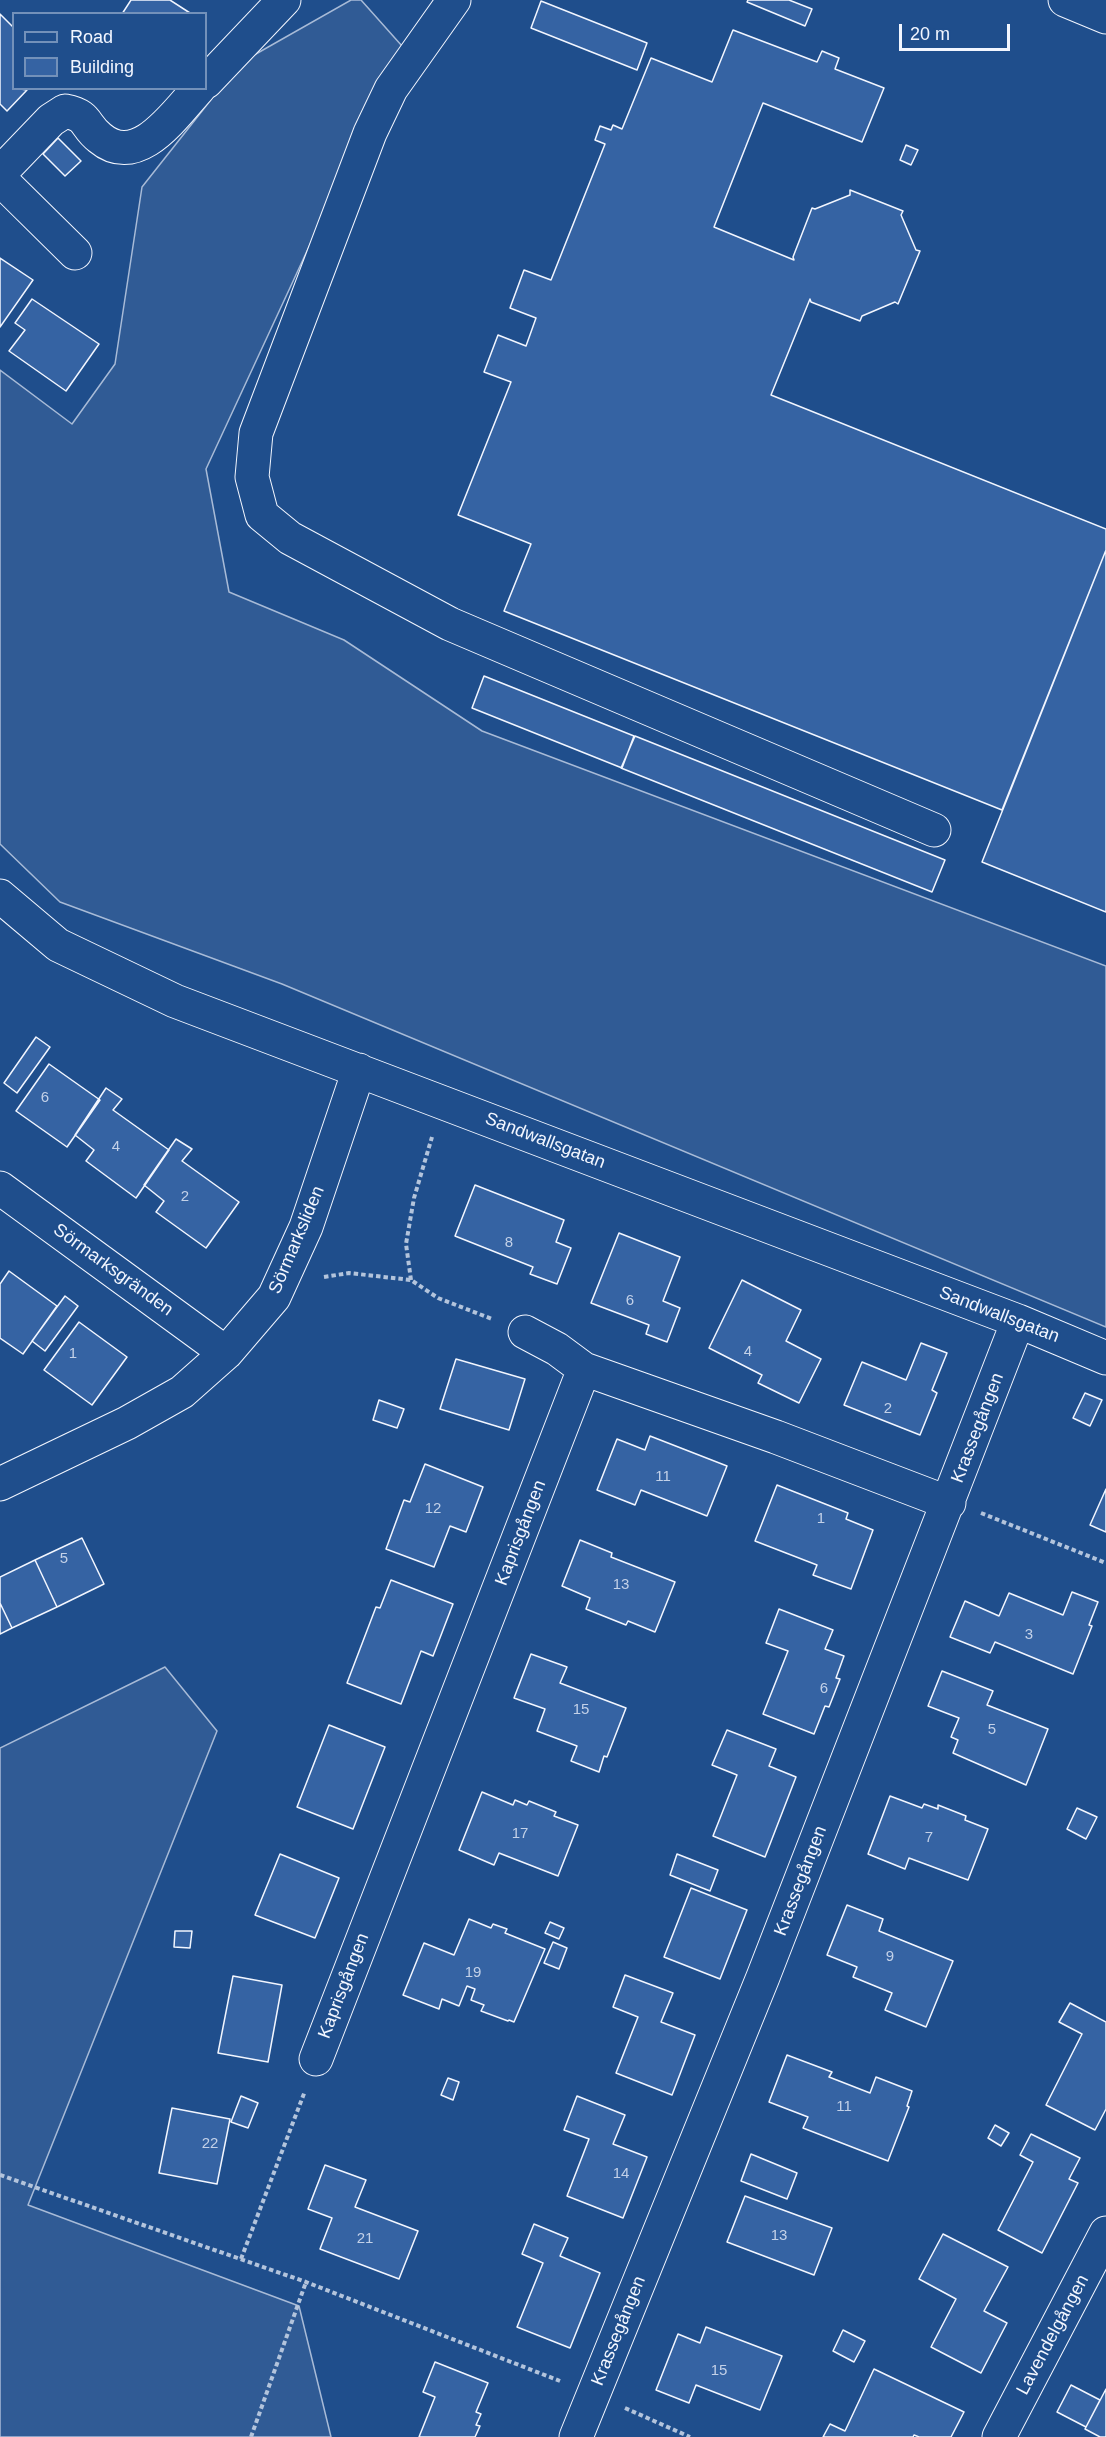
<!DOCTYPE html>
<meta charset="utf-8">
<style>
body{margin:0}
#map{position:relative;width:1106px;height:2437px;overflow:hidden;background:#1f4e8c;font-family:Helvetica,sans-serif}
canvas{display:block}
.legend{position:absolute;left:12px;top:12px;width:195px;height:78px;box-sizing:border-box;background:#1f4e8c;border:2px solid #7391ba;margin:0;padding:8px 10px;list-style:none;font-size:18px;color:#f2f6ff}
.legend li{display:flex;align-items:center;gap:12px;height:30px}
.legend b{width:30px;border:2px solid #7391ba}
.scale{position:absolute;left:899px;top:24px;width:111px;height:27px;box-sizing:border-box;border:3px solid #f2f6ff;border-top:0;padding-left:8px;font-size:18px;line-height:21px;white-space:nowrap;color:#f2f6ff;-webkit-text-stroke:4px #1f4e8c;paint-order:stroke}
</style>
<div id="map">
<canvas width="1106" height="2437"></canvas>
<ul class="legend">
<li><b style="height:8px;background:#1f4e8c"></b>Road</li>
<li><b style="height:16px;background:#3563a3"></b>Building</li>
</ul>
<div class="scale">20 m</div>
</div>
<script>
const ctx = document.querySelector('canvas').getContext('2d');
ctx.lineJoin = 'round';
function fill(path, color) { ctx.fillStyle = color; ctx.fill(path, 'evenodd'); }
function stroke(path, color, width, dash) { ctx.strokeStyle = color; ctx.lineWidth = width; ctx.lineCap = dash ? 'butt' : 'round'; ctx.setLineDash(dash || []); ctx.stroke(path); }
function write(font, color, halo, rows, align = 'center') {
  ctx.font = font + ' Helvetica,sans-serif'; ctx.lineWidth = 4.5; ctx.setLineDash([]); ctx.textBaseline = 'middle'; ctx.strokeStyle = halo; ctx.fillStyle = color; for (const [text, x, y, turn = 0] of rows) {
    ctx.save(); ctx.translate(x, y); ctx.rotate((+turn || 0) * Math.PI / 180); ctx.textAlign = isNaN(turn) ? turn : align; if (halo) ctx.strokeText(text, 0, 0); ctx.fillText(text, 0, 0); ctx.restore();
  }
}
const built = new Path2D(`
 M351,0h10l41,46 -196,423 23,123 115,48 138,91 624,235v361l-824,-343 -222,-82 -60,-58v-474l72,54 43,-60 27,-177 98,-124z
 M165,1667l52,64 -189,474 271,101 32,131h-331v-689z`);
fill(built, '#305b95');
stroke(built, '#a8bbd7', 1.5);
const building = new Path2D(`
 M131,0h39l20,13 -68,1z
 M748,0h41l23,9 -7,17 -58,-24z
 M541,1l106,42 -10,27 -106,-42z
 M0,14l14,14v60l13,2 -20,21 -7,-7z
 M733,30l84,32 5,-11 17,7 -4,11 49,19 -22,54 -99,-39 -49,124 80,33 -1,-3 19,-49 3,1 35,-14v-5l53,21 -2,4 15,35 4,1 -22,53 -3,-2 -33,14 -2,5 -49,-19 -1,-3 -39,96 335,134v21l-104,260 -498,-199 27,-67 -73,-29 53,-133 -27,-10 14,-37 28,11 10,-28 -26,-10 14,-38 27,10 54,-136 -10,-4 5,-14 11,4 2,-5 9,4 29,-71 61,24z
 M58,138l23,23 -16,15 -22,-22z
 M906,145l12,5 -7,15 -11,-5z
 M0,258l33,22 -33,47z
 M32,299l67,45 -33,47 -57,-40 16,-21 -10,-7z
 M1106,550v362l-124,-50z
 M484,676l150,60 -12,32 -150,-60z
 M635,736l310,124 -13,32 -311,-124z
 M36,1037l14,10 -33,46 -13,-10z
 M49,1064l51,36 -33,47 -51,-36z
 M106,1088l16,11 -9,11 56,40 -33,48 -50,-37 8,-11 -19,-15z
 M176,1139l16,10 -10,12 57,41 -33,46 -50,-36 8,-11 -20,-16z
 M475,1185l89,35 -8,22 15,6 -14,36 -27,-10 3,-7 -78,-31z
 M619,1233l61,24 -17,44 17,7 -13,34 -21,-8 3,-9 -58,-22z
 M9,1271l48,35 -34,48 -23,-16v-54z
 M742,1280l59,30 -15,31 35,18 -22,44 -41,-20 4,-8 -53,-27z
 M65,1296l13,10 -33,45 -13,-10z
 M79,1322l48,35 -35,48 -48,-35z
 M921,1343l26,10 -15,37 5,3 -17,42 -76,-30 18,-43 44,18z
 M456,1359l69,20 -16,51 -69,-21z
 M1085,1393l17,7 -12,26 -17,-8z
 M379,1400l25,9 -7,19 -24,-8z
 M650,1436l77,30 -20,50 -66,-26 -6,15 -38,-15 20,-51 28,11z
 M425,1464l58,23 -17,45 -16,-6 -16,41 -48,-18 18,-49 6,2z
 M777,1485l71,28 -2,6 27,11 -22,59 -38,-14 4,-10 -62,-24z
 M1106,1489v43l-16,-7z
 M82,1538l22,46 -47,23 -22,-47z
 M580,1540l32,13 -1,4 64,25 -20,50 -27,-11 -2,4 -40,-16 4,-11 -28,-12z
 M35,1560l22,47 -45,21 -12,-25v-26z
 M391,1580l62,24 -20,52 -12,-5 -20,53 -54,-21 29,-76 4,1z
 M1072,1592l26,10 -9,23 3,1 -19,48 -78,-32 -5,11 -40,-16 15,-36 34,15 10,-23 54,22z
 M0,1603l12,25 -12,6z
 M779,1609l54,21 -8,19 19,7 -8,22 4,1 -11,28 -4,-1 -11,28 -51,-20 25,-63 -22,-8z
 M531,1654l36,13 -7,16 66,25 -19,49 -3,-1 -5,16 -28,-11 6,-15 -40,-15 8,-22 -31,-11z
 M942,1671l51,20 -6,14 61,24 -22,56 -73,-32 5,-13 -7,-3 8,-19 -31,-12z
 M329,1725l56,22 -32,82 -56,-22z
 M727,1730l49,19 -7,17 27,11 -31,80 -52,-21 24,-61 -25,-10z
 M482,1792l31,13 2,-5 12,5 2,-4 27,11 -2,4 24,9 -20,51 -59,-23 -5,12 -35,-15z
 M890,1796l32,12 2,-4 14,5v-4l28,11 -1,4 23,9 -20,51 -59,-22 -4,11 -37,-15z
 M1077,1808l20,9 -11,22 -19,-10z
 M280,1854l59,24 -24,60 -60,-23z
 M677,1854l41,16 -8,21 -40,-16z
 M691,1888l56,22 -27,69 -56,-22z
 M847,1905l36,14 -4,12 74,30 -27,66 -41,-17 7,-17 -39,-16 4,-10 -30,-12z
 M469,1919l22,9 2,-4 14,5 -2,4 40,16 -31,73 -5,-2 -1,1 -27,-10 3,-6 -13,-5 4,-11 -8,-3 -8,20 -17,-7 -3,10 -36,-14 21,-52 30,12z
 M550,1922l14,6 -5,11 -14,-6z
 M175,1931h17l-2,17 -16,-1z
 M553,1942l14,6 -8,21 -15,-6z
 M625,1975l48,18 -12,29 34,13 -23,60 -56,-22 22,-56 -25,-10z
 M233,1976l49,9 -14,77 -50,-9z
 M1070,2003l36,19v87l-11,21 -49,-25 36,-71 -23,-12z
 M787,2055l45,17 -3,5 41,16 6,-16 36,14 -5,15 2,1 -21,54 -85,-33 5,-11 -39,-15z
 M448,2078l11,4 -6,18 -12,-5z
 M241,2096l17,7 -10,25 -17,-6z
 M577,2096l48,19 -12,29 34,13 -24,61 -56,-22 22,-57 -25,-9z
 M172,2108l58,11 -13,65 -58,-11z
 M995,2125l14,8 -8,13 -13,-8z
 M1031,2134l49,24 -11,21 9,4 -36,70 -44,-23 35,-68 -13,-7z
 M751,2154l46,19 -10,26 -46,-18z
 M325,2165l41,15 -11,27 63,24 -19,48 -79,-30 12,-31 -24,-9z
 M745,2196l87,32 -18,47 -87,-33z
 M534,2224l34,14 -8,18 40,17 -30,75 -53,-21 26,-64 -21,-9z
 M943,2234l65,33 -24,44 23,12 -26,50 -50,-26 25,-48 -37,-20z
 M706,2327l76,29 -22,54 -64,-25 -7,18 -33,-13 22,-56 22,9z
 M843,2330l22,11 -11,21 -21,-11z
 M435,2362l53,21 -12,29 5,2 -5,11 4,1 -5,11h-56l16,-40 -12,-5z
 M874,2369l90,43 -13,25h-32l-5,-2 -1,2h-90l7,-13 15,7z
 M1071,2385l29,15 -14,27 -29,-15z
 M1106,2389v48h-6l-15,-8z`);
fill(building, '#3563a3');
stroke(building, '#f2f6ff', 1.5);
const minor = new Path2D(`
 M454,0l-63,89 -21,44 -114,300 -4,44 10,38 28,23 160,86 484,206
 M1065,0l41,17
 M206,82l78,-82
 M0,173l51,-53 14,-9c25,5 18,14 35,27 38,32 75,-24 99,-50
 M0,179l75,74
 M0,896l58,49 117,56 843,320 88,37
 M0,1188l226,165
 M525,1332l32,17 27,20
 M0,1484l127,-61 55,-31 44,-39 48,-56 32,-70 53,-157
 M316,2059l268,-690 192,68 173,66
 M576,2437l187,-460 255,-656
 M999,2437l107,-204`);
stroke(minor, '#f2f6ff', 35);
stroke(new Path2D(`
 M324,1277l25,-4 62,7 27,18 54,21
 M411,1280l-5,-36 8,-46 18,-61
 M981,1513l125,50
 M0,2175l306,107 254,99
 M241,2259l64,-168
 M625,2408l65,29
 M251,2437l55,-155`), '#b3c4dc', 4, [4.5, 3]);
stroke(minor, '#1f4e8c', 33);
write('15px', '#c3d1e8', null, [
 ["6",45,1098],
 ["4",116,1147],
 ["2",185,1197],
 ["8",509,1243],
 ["6",630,1301],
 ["4",748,1352],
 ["1",73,1354],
 ["2",888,1409],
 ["11",663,1477],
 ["12",433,1509],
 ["1",821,1519],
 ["5",64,1559],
 ["13",621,1585],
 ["3",1029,1635],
 ["6",824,1689],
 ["15",581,1710],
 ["5",992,1730],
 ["17",520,1834],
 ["7",929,1838],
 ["9",890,1957],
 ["19",473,1973],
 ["11",844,2107],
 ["22",210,2144],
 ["14",621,2174],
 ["13",779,2236],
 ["21",365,2239],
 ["15",719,2371]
]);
write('18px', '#f2f6ff', '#1f4e8c', [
 ["Sandwallsgatan",545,1141,21],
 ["Sörmarksliden",297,1240,-67],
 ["Sörmarksgränden",113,1270,36],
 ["Sandwallsgatan",999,1315,21],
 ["Krassegången",978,1428,-69],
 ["Kaprisgången",521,1533,-69],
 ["Krassegången",801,1881,-69],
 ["Kaprisgången",344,1986,-69],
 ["Krassegången",619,2331,-68],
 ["Lavendelgången",1053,2335,-62]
]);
</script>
